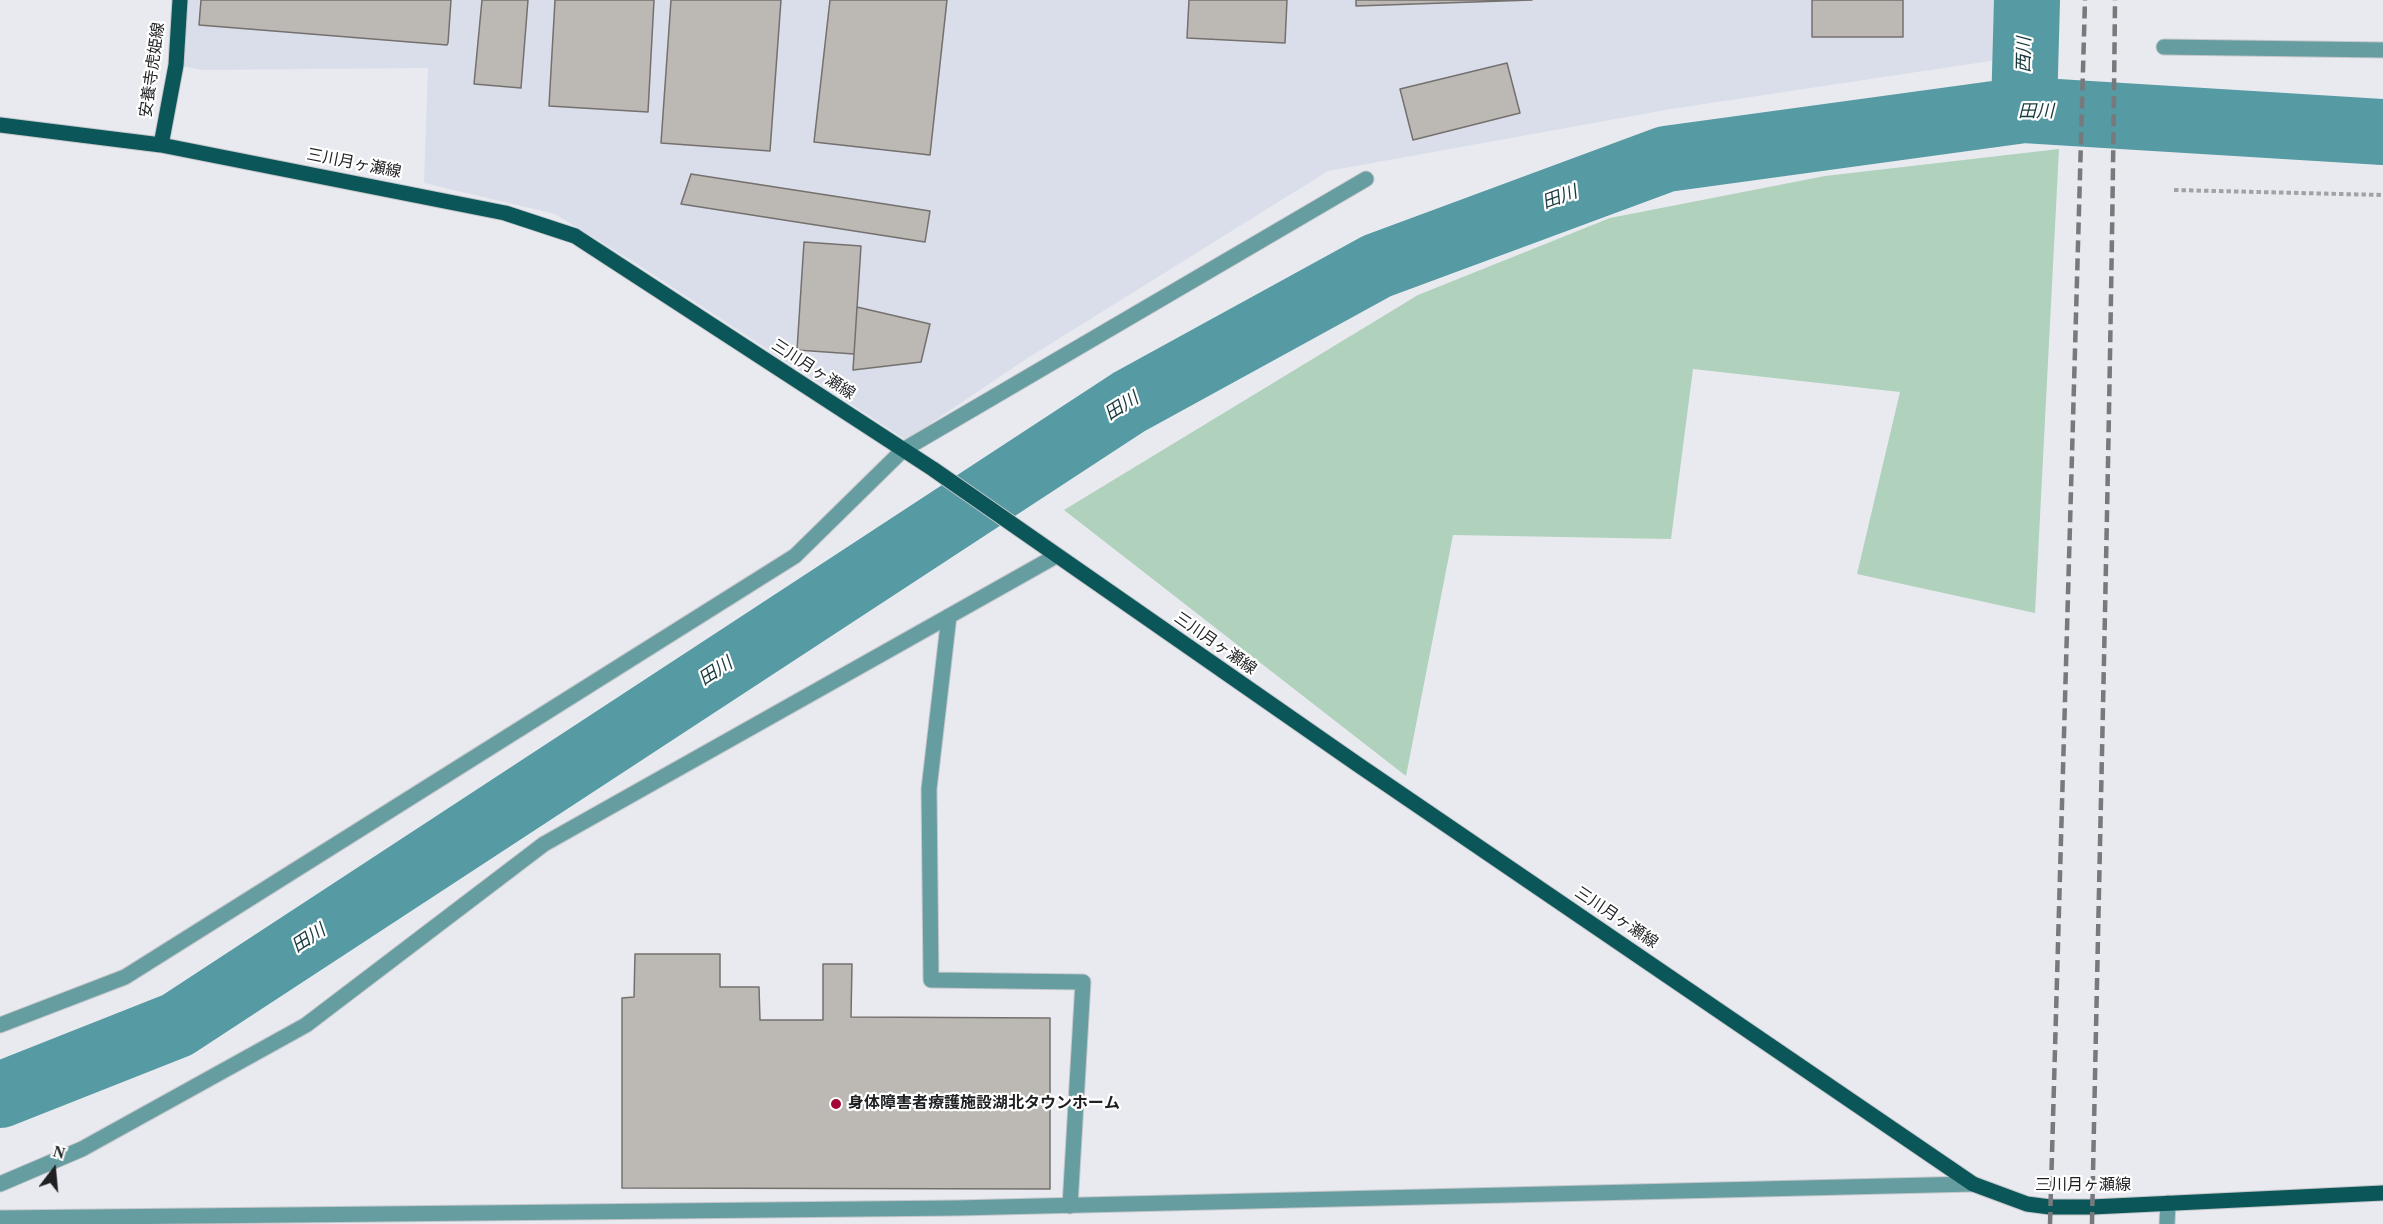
<!DOCTYPE html>
<meta charset="utf-8">
<style>
body{margin:0}
#map{position:relative;width:2383px;height:1224px;overflow:hidden;background:#e8eaef;font-family:"Times New Roman",serif}
canvas{display:block}
.north{position:absolute;left:24px;top:1140px;width:60px;height:60px;-webkit-text-stroke:4px #fff;paint-order:stroke;rotate:16deg;font-size:16px;font-weight:700;line-height:24px;text-align:center;color:#1f2022}
.north::after{content:'';display:block;margin:auto;width:21px;height:27px;background:#1f2022;clip-path:polygon(50% 0,100% 100%,50% 72%,0 100%)}
</style>
<div id="map">
<canvas width="2383" height="1224"></canvas>
<div class="north">N</div>
</div>
<script>
const ctx = document.querySelector('canvas').getContext('2d');
ctx.lineJoin = 'round';
function fill(path, color) { ctx.fillStyle = color; ctx.fill(path, 'evenodd'); }
function stroke(path, color, width, dash) { ctx.strokeStyle = color; ctx.lineWidth = width; ctx.lineCap = dash ? 'butt' : 'round'; ctx.setLineDash(dash || []); ctx.stroke(path); }
function write(font, color, halo, rows, align = 'center') {
  ctx.font = font + ' "Times New Roman","Noto Sans JP",serif'; ctx.lineWidth = 4.5; ctx.setLineDash([]); ctx.textBaseline = 'middle'; ctx.strokeStyle = halo; ctx.fillStyle = color; for (const [text, x, y, turn = 0] of rows) {
    ctx.save(); ctx.translate(x, y); ctx.rotate((+turn || 0) * Math.PI / 180); ctx.textAlign = isNaN(turn) ? turn : align; if (halo) ctx.strokeText(text, 0, 0); ctx.fillText(text, 0, 0); ctx.restore();
  }
}
fill(new Path2D(`
 M185,0h1825v58l-339,51 -343,62 -305,190 -117,79 -269,-176 -82,-50 -131,-31 4,-115 -225,2 -22,-4z`), '#d9deea');
fill(new Path2D(`
 M2059,149l-24,464 -178,-39 43,-182 -207,-23 -22,170 -218,-4 -47,241 -342,-266 354,-215 192,-77 215,-42z`), '#b0d1bc');
stroke(new Path2D(`
 M2024,110l3,-110
 M0,1095l177,-70 952,-623 248,-136 289,-107 358,-49 359,22`), '#569aa3', 66);
const building = new Path2D(`
 M201,0h250l-3,43 -1,2 -248,-20z
 M482,0h46l-7,88 -47,-4z
 M555,0h99l-6,112 -99,-6z
 M671,0h110l-11,151 -109,-8z
 M830,0h117l-17,155 -116,-13z
 M1189,0h98l-2,43 -98,-5z
 M1356,0h176l-176,6z
 M1812,0h91v37h-91z
 M1507,63l13,50 -107,27 -13,-51z
 M691,174l239,37 -5,31 -244,-38z
 M804,242l57,4 -7,108 -57,-4z
 M857,307l73,17 -9,38 -68,8z
 M635,954h85v33h39l1,33h63v-56h29l-1,53 199,1v171l-428,-1v-190l12,-1z`);
fill(building, '#bcb8b4');
stroke(building, '#74706d', 1.5);
const minor = new Path2D(`
 M2164,47l219,3
 M949,616l-20,173 2,191 152,2 -13,224
 M0,1025l125,-48 670,-421 108,-106 463,-271
 M0,1184l82,-35 224,-124 238,-181 512,-288
 M0,1218l956,-10 1017,-24
 M2167,1224l1,-21`);
const major = new Path2D(`
 M0,125l161,20 344,68 70,23 358,233 424,295 616,420 54,20 23,3h42l291,-14
 M161,145l15,-80 4,-65`);
stroke(minor, '#c4c6ca', 17);
stroke(major, '#c4c6ca', 17);
stroke(new Path2D(`
 M2174,190l209,5`), '#a0a2a6', 4, [4.5, 3]);
stroke(minor, '#659da0', 15);
stroke(major, '#0b5659', 15);
stroke(new Path2D(`
 M2050,1224l35,-1224
 M2092,1224c8,-408 19,-816 23,-1224`), '#77797c', 4.5, [12, 6]);
for (const [x, y, r, color] of [
 [836,1104,6,"#a40737"]
]) { const dot = new Path2D(); dot.arc(x, y, r, 0, 2 * Math.PI); ctx.fillStyle = color; ctx.fill(dot); stroke(dot, '#fff', 2); }
write('16px', '#1f2022', '#fff', [
 ["安養寺虎姫線",153,70,-82],
 ["三川月ヶ瀬線",354,164,11],
 ["三川月ヶ瀬線",813,370,33],
 ["三川月ヶ瀬線",1215,644,35],
 ["三川月ヶ瀬線",1616,918,34],
 ["三川月ヶ瀬線",2083,1186]
]);
write('bold 16px', '#1f2022', '#fff', [
 ["身体障害者療護施設湖北タウンホーム",848,1104]
], 'left');
write('italic 18px', '#17393d', '#fff', [
 ["西川",2025,55,-89],
 ["田川",2036,112],
 ["田川",1560,198,-20],
 ["田川",1122,407,-32],
 ["田川",716,672,-33],
 ["田川",309,939,-33]
]);
</script>
